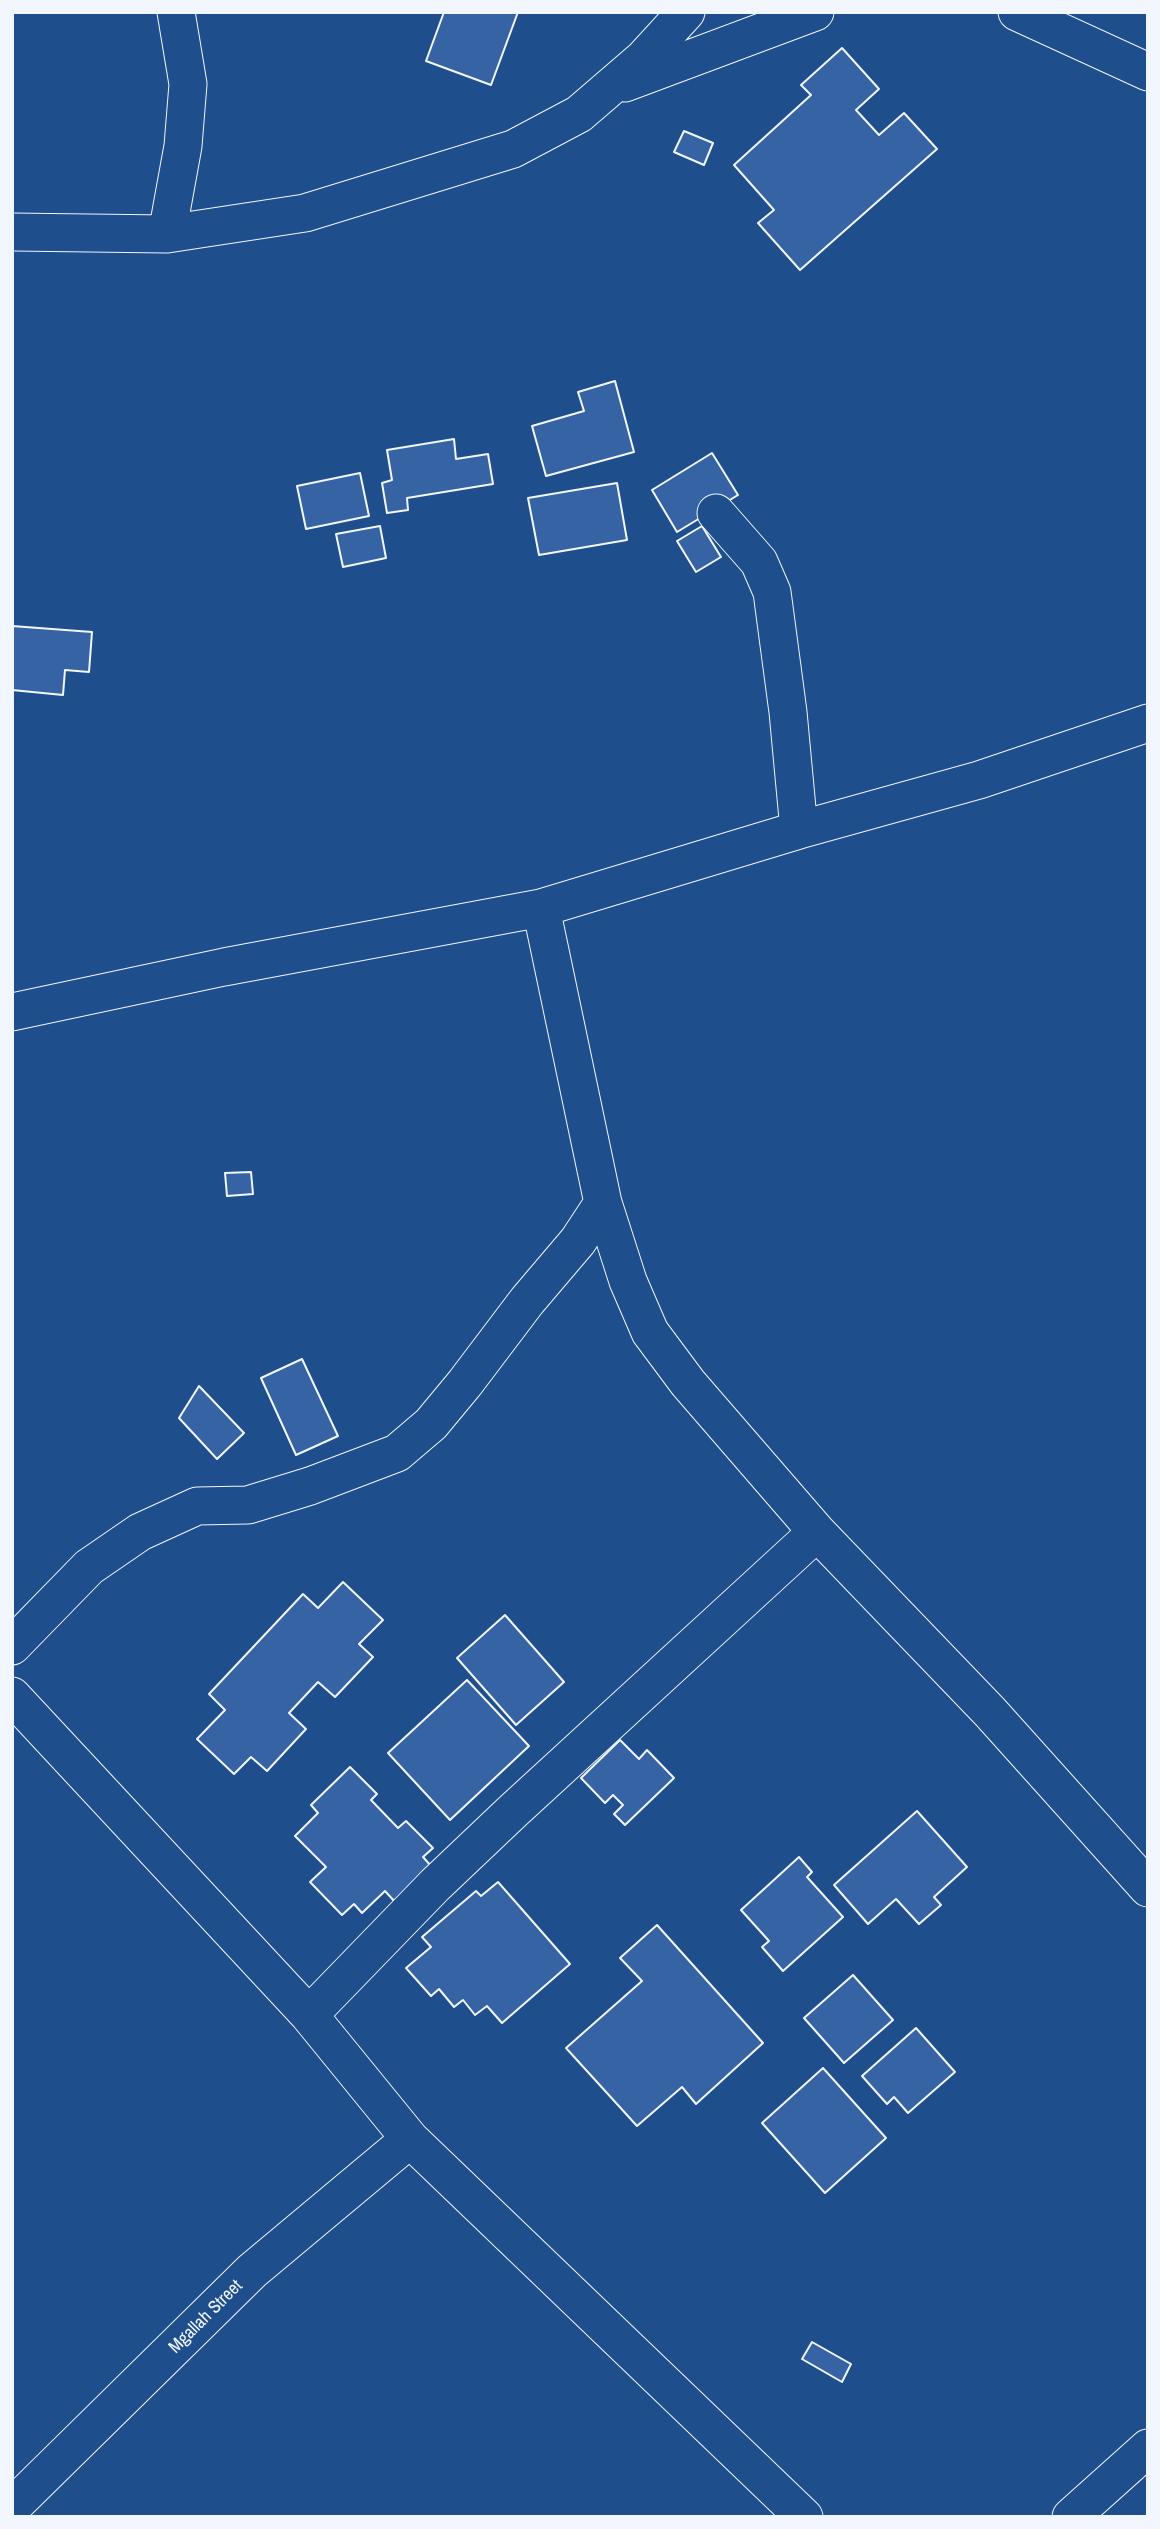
<!DOCTYPE html>
<style>
body{margin:0}
#map{position:relative;width:1160px;height:2529px;overflow:hidden;background:#1f4e8c;font-family:"Archivo Narrow",sans-serif}
canvas{display:block}
.frame{position:absolute;inset:0;border:14px solid #f2f6ff;pointer-events:none}
</style>
<div id="map">
<canvas width="1160" height="2529"></canvas>
<div class="frame"></div>
</div>
<script>
const ctx = document.querySelector('canvas').getContext('2d');
ctx.lineJoin = 'round';
function fill(path, color) { ctx.fillStyle = color; ctx.fill(path, 'evenodd'); }
function stroke(path, color, width, dash) { ctx.strokeStyle = color; ctx.lineWidth = width; ctx.lineCap = dash ? 'butt' : 'round'; ctx.setLineDash(dash || []); ctx.stroke(path); }
function write(font, color, halo, rows, align = 'center') {
  ctx.font = font + ' "Archivo Narrow",sans-serif'; ctx.lineWidth = 5; ctx.setLineDash([]); ctx.textBaseline = 'middle'; ctx.strokeStyle = halo; ctx.fillStyle = color; for (const [text, x, y, turn = 0] of rows) {
    ctx.save(); ctx.translate(x, y); ctx.rotate((+turn || 0) * Math.PI / 180); ctx.textAlign = isNaN(turn) ? turn : align; if (halo) ctx.strokeText(text, 0, 0); ctx.fillText(text, 0, 0); ctx.restore();
  }
}
const building = new Path2D(`
 M444,12h74l-27,73 -65,-24z
 M842,48l37,41 -23,21 23,25 25,-22 33,36 -137,121 -42,-47 16,-13 -40,-45 77,-70 -10,-10z
 M684,131l29,12 -9,22 -30,-13z
 M615,381l19,71 -88,24 -14,-50 52,-15 -6,-19z
 M454,439l2,20 32,-5 5,30 -86,14 1,12 -21,3 -5,-30 10,-3 -5,-30z
 M712,453l26,42 -61,37 -25,-42z
 M360,473l9,43 -63,13 -9,-43z
 M617,483l10,57 -88,15 -11,-57z
 M380,526l6,32 -43,9 -7,-33z
 M702,526l19,31 -25,15 -19,-31z
 M12,626l80,6 -3,40 -24,-2 -2,25 -51,-5z
 M251,1172l2,22 -26,2 -2,-23z
 M302,1359l36,77 -42,19 -35,-77z
 M199,1386l45,47 -27,26 -38,-41z
 M343,1582l40,38 -24,24 14,13 -38,40 -17,-15 -29,31 17,16 -39,42 -16,-14 -17,17 -37,-35 28,-29 -16,-16 94,-100 15,14z
 M505,1615l59,67 -48,43 -59,-67z
 M467,1680l62,66 -79,74 -62,-67z
 M620,1740l19,19 8,-9 27,28 -49,47 -11,-11 9,-9 -10,-10 -8,8 -24,-25z
 M350,1767l27,27 -6,6 27,28 8,-7 27,27 -10,9 9,10 -37,35 -10,-11 -23,22 -8,-9 -12,11 -32,-33 16,-15 -31,-31 23,-23 -7,-8z
 M917,1811l50,56 -33,30 7,8 -22,19 -23,-25 -28,25 -34,-39z
 M799,1857l13,15 -5,5 36,40 -60,54 -21,-24 7,-6 -28,-31z
 M498,1882l72,82 -68,59 -15,-17 -12,9 -12,-15 -9,7 -15,-18 -8,7 -25,-28 25,-21 -9,-10 54,-46 5,5z
 M657,1925l106,118 -67,61 -14,-17 -45,39 -71,-78 76,-67 -22,-23z
 M853,1975l40,45 -49,43 -40,-45z
 M916,2028l39,44 -47,41 -14,-16 -7,7 -25,-28z
 M823,2068l63,70 -61,55 -63,-70z
 M812,2342l39,22 -9,18 -40,-23z`);
fill(building, '#3563a3');
stroke(building, '#f2f6ff', 2);
const minor = new Path2D(`
 M1017,12l131,60
 M625,83l190,-71
 M12,232l155,2 138,-21 208,-64 66,-35 65,-56 42,-46
 M167,234l16,-88 5,-62 -12,-72
 M716,513l43,49 13,30 16,120 11,118
 M541,908l62,295 25,78 22,51 38,51 129,149 173,180 158,176
 M12,1012l212,-45 317,-59 258,-78 180,-50 169,-57
 M12,1646l77,-79 51,-35 57,-26 51,-1 62,-19 87,-33 34,-29 34,-41 62,-82 51,-60 25,-38
 M12,1696l297,319 101,124 394,378
 M309,2015l126,-130 78,-74 304,-279
 M12,2507l240,-236 158,-132
 M1071,2517l77,-69`);
stroke(minor, '#f2f6ff', 39);
stroke(minor, '#1f4e8c', 37);
write('18px', '#f2f6ff', '#1f4e8c', [
 ["Mgallah Street",206,2317,-45]
]);
</script>
